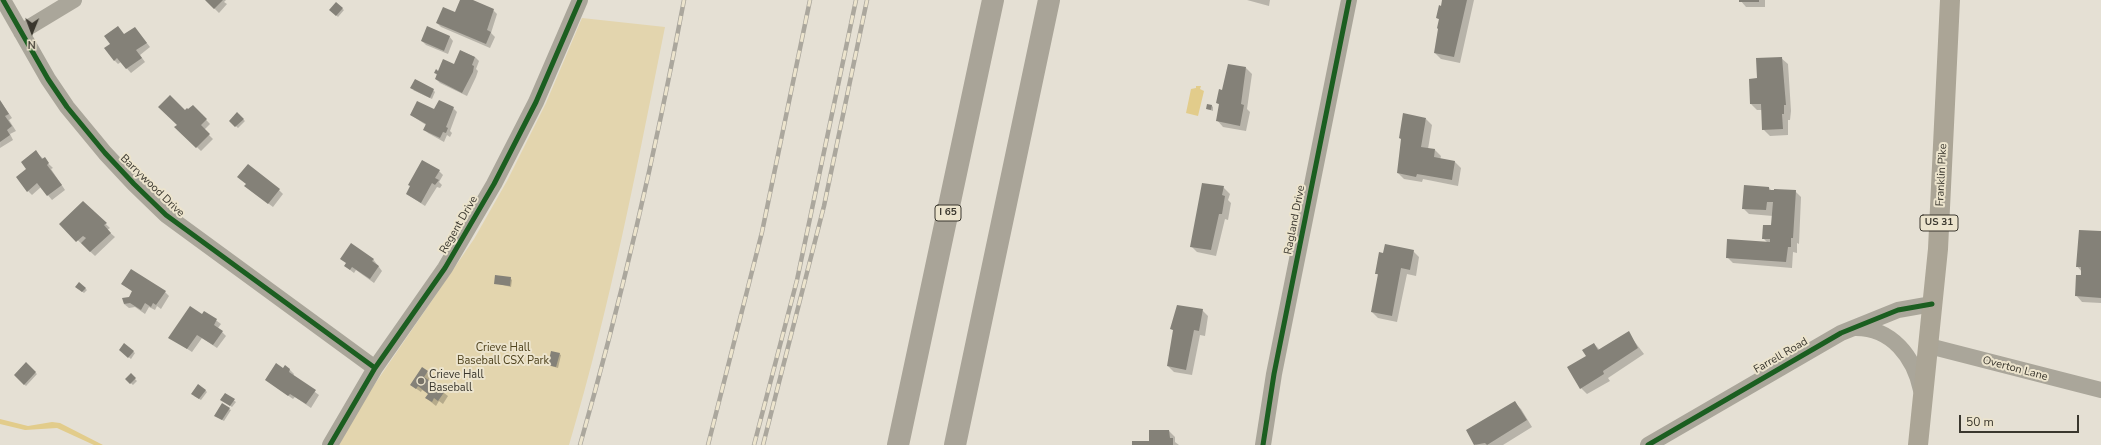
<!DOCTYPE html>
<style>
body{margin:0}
#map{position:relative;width:2101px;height:445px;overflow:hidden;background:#e5e0d4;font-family:"Nunito Sans",sans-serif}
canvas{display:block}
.north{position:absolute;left:12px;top:12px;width:40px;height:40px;-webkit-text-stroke:3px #ece4cd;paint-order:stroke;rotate:181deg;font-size:11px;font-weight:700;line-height:16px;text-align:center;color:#3a372e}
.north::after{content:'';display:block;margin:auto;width:14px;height:18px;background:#3a372e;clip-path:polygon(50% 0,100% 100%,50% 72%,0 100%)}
.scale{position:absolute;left:1959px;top:415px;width:120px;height:18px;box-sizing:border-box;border:2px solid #3a372e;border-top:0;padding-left:5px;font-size:12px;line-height:14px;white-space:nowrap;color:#3a372e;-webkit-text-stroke:3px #ece4cd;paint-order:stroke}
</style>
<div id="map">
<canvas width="2101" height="445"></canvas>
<div class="north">N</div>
<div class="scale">50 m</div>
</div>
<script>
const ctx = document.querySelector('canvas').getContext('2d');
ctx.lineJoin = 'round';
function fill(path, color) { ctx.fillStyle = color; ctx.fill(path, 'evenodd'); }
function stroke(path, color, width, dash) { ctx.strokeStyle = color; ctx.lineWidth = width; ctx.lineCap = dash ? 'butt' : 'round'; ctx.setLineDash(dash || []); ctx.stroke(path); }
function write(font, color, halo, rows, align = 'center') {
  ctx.font = font + ' "Nunito Sans",sans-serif'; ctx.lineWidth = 4; ctx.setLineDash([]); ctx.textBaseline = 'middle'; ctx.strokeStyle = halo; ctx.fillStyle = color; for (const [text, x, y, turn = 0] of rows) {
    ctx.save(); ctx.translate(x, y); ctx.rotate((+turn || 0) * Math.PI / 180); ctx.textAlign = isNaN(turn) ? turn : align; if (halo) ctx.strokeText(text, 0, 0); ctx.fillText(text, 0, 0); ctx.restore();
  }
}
fill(new Path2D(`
 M582,18l83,9c-28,140 -55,281 -96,418h-230l27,-48 108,-158 33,-58 39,-78z`), '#e3d5ae');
fill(new Path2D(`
 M1196,86h5l-1,3 4,2 -6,25 -12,-3 5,-24 5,-1z
 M0,419l28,7 24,-4 8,1 43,22h-9l-37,-17 -32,2 -25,-6z`), '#e2cc8b');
fill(new Path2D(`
 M206,0h20l-2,2 3,2 -8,9z
 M461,0h9l23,10 4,4 -6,19 4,4 -5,11 -49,-21 -4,-4 19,-9z
 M1247,0h23l-1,6z
 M1444,0h30l-14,63 -19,-4 -6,-6 5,-33 -3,-2z
 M1740,0h25v7h-19z
 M336,4l8,6 -6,7 -7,-7z
 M135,28l15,19 -10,8 5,7 -14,11 -10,-11 -3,2 -4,-4 -3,-16z
 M449,36l4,5 -5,13 -22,-9 -4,-4z
 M461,51l14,6 4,4 -3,8 2,2 -2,6 -9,19 -27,-13 -4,-4 1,-4 -2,-2 20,-8z
 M1781,58l7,6 3,47 -1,9h-2v15l-18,1 -7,-7 -1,-19h-5l-6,-6 7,-25z
 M1246,68l6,6 -5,35 3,3 -4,19 -23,-4 -6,-7 3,-15 -3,-2 6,-12z
 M413,90h20l2,2 -3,7z
 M1,102l11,16 -3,2 7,11 -6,3 3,6 -13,8z
 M1211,105l2,2v4l-6,-2z
 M193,106l17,18 -6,6 9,9 -12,12 -25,-24 9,-16h3z
 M453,108l4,4 -7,19 2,2 -2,4 -3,-2 -3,7 -16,-9 -4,-4 2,-4 -15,-10z
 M237,114l8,7 -7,7 -8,-7z
 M1426,119l6,6 -4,24 7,1 6,6 -1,4 15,2 6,6 -3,18 -35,-7 -1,3 -18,-3 -6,-6z
 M36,152l17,16 -2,1 14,21 -13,10 -11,-13 -9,8 -4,-4v-22z
 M439,171l4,4 -4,7 3,3 -2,3 -3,-1 -12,19 -18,-12z
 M245,186l34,4 4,4 -10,13z
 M1223,187l7,7 -2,6 3,3 -3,17 -3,-1 -9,37 -19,-4 -6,-6z
 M1769,188l3,3h23l6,6 -2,47 -2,-1v10l-4,-1 -1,16 -59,-5 -6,-6 41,-14 -5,-5 9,-12 1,-10 -24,-2 -6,-6z
 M83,203l27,25 -3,2 8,7 -20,19 -35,-32z
 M2101,232v71l-19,-1 -6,-7 6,-23 -5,-6z
 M1413,251l6,6 -3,19 -9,-2 -10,48 -19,-4 -6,-6 7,-36 -3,-3 7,-19z
 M373,259l9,12 -8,12 -18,-13 -2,3 -9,-7z
 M510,278l2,2 -1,7 -16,-4z
 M79,283l8,7 -3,3 -8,-6z
 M122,284l43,8 4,4 -8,13 -4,-3 -2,4 -6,-3 -4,7 -10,-7 -6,1 -5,-4 9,-12z
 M1202,310l6,6 -3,20 -5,-1 -8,40 -18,-3 -6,-6 6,-35 -2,-2z
 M205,312l16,12 -3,4 8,8 -9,12 -15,-10 -10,14 -23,-15 33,-21z
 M1628,333l16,21 -36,24 2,3 -23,13 -6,-6 6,-31 7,-13 6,6z
 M124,344l11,9 -4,6 -11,-9z
 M559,354l2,1 -3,13 -7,-2 -2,-2z
 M26,364l11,10 -11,12 -11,-11z
 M283,369l7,1 4,4 -1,2 26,19 -8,13 -16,-11 -2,2 -27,-19z
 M427,372l4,4 -3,5 20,15 -5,8 -4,-3 -3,5 -10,-8 3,-4 -7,-4 -1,2 -10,-7z
 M131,375l6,6 -4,4 -7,-6z
 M205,390l2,2 -6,8 -7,-4z
 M225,394l11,8 -4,5 -9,-6z
 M1515,403l6,6 11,18 -29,18h-27l-9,-14z
 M229,409l2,1 -7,11 -7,-4z
 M1169,431l6,6v5l4,3h-45l16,-3z`), '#0003');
fill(new Path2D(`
 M205,0h18l-9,9z
 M460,0h13l21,9 -7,21 4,2 -5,12 -50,-21 7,-16 12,5z
 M1442,0h25l-13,57 -20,-4 4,-24 -1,-1 2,-9 -3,-1 3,-13 2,1z
 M1739,0h20v2h-20z
 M336,2l7,6 -7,8 -7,-6z
 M118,26l6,8 11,-7 12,16 -11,7 6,8 -16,11 -9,-11 -3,3 -10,-13 6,-4 -6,-8z
 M427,26l23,10 -6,15 -23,-10z
 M460,50l15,7 -3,8 2,1 -1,6 -11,21 -27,-14 2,-5 -3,-1 2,-4 2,2 5,-12 11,5z
 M1782,57l4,48h-2v9h-2l1,15 -21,1 -1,-26h-11l-1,-25 8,-1 -1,-20z
 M1228,64l18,3 -5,37 3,1 -4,21 -24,-5 3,-17 -3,-1 3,-14 3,1z
 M415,79l19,10 -4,9 -20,-10z
 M170,95l15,15 2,-2 1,1 5,-4 14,14 -6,6 9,9 -14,14 -22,-21 3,-2 -19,-18z
 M0,100l9,14 -4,2 7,10 -5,4 3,5 -10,7z
 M439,100l15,7 -8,20 2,1 -2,5 -3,-1 -3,6 -17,-8 3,-6 -16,-9 7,-14 17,8z
 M1207,104l5,1 -1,5 -5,-1z
 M237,112l7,7 -9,8 -6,-6z
 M1403,113l23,5 -5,29 14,2 -1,8 21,4 -3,19 -35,-6 -1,3 -19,-4 4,-34 -2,-1z
 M36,150l6,9 3,-2 4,6 -2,2 15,20 -15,11 -10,-13 -10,9 -11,-15 10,-8 -5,-7z
 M422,160l18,10 -5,8 4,2 -4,5 -3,-2 -11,20 -15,-9 4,-8 -2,-1z
 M248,164l32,25 -12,15 -24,-18 2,-2 -9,-7z
 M1202,183l22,3 -2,9 3,1 -3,18h-3l-8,36 -21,-3z
 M1744,185l25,2v3h5v-1l22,1 -3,48h-2v9h-3l-2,15 -60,-4 1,-19 43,3v-3h-8l1,-14h8l2,-23h-6l-1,8 -24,-1z
 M83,201l24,22 -3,2 7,8 -21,19 -9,-9 5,-5 -3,-2 -7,6 -17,-18z
 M2079,230l22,1v67l-26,-2 1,-21h5v-8h-5z
 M351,243l23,16 -2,2 7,5 -9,13 -18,-12 -2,3 -6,-4 2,-3 -6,-4z
 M1385,244l29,6 -4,20 -9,-2 -9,48 -21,-4 7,-38h-3l4,-22 4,1z
 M131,269l35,22 -10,14 -3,-2 -2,4 -6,-4 -4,7 -11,-7 -6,1 -2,-6 7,-1 3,-6 -11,-7z
 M495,275l16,2 -1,9 -16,-2z
 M79,282l7,6 -4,4 -7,-5z
 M1177,305l26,4 -4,22 -5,-1 -8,40 -19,-4 6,-36 -3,-1z
 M190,306l12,8 2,-3 13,8 -3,6 9,6 -10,14 -16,-10 -10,14 -19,-11z
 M1629,331l9,17 -35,23 1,3 -24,15 -13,-22 19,-11 -4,-6 12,-7 4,7z
 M124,343l10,8 -6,7 -9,-8z
 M551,351l9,2 -4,14 -8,-2z
 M26,362l10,10 -12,13 -10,-10z
 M276,363l7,5 2,-3 5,4 -1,3 27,18 -10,14 -16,-10 -2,2 -23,-16z
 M422,367l6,4 -4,6 21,14 -7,10 -4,-3 -2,4 -7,-4 3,-4 -10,-8 -2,3 -6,-4z
 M131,373l5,5 -6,6 -5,-5z
 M198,384l8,6 -7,9 -8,-5z
 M225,393l10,6 -5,7 -10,-6z
 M1515,401l12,19 -40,25 -2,-2 -11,2 -8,-15z
 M222,403l8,5 -8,12 -8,-4z
 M1149,430h20l1,8h3v7h-41v-4h17z`), '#848178');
stroke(new Path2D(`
 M3,0l45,79 19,28 38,46 29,31 32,31 209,153
 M21,32l53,-32
 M1856,328c36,0 58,29 65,62
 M1929,346l172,44
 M330,445l45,-77 70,-100 49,-84 42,-82 44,-102
 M1263,445l11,-71 75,-374
 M1648,445l193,-112 57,-23 34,-6`), '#aaa69a', 16);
stroke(new Path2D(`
 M1918,445l20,-196 12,-249`), '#aba596', 20);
stroke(new Path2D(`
 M898,445l95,-445
 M955,445l94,-445`), '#a9a498', 22);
const rail = new Path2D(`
 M580,445c42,-147 76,-295 104,-445
 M708,445l54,-213 48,-232
 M754,445l43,-165 59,-280
 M763,445l61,-239 43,-206`);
stroke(rail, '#aba79d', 4.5);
stroke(rail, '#ece4cd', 3, [9]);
stroke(new Path2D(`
 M3,0l45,79 19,28 38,46 29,31 32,31 209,153
 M330,445l45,-77 70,-100 49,-84 42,-82 44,-102
 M1263,445l11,-71 75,-374
 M1648,445l193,-112 57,-23 34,-6`), '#1b5e20', 5);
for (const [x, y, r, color] of [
 [421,381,4,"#767268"]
]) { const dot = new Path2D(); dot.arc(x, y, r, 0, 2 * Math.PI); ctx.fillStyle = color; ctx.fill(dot); stroke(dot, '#ece4cd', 1.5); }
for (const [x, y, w] of [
 [948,213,26],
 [1939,223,38]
]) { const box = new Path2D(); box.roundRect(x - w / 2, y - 8, w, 16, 3); ctx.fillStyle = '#ece4cd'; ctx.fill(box); stroke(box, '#3a372e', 1); }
write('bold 10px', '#3a372e', null, [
 ["I 65",948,213],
 ["US 31",1939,223]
]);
write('11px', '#3a372e', '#ece4cd', [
 ["Franklin Pike",1942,175,-87],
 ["Barrywood Drive",152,186,44],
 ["Ragland Drive",1295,220,-79],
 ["Regent Drive",459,225,-60],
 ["Farrell Road",1781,356,-30],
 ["Overton Lane",2015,369,15]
]);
write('11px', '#4e421d', '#ece4cd', [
 ["Crieve Hall",503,348],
 ["Baseball CSX Park",503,361]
]);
write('11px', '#3a372e', '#ece4cd', [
 ["Crieve Hall",429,375],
 ["Baseball",429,388]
], 'left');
</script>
